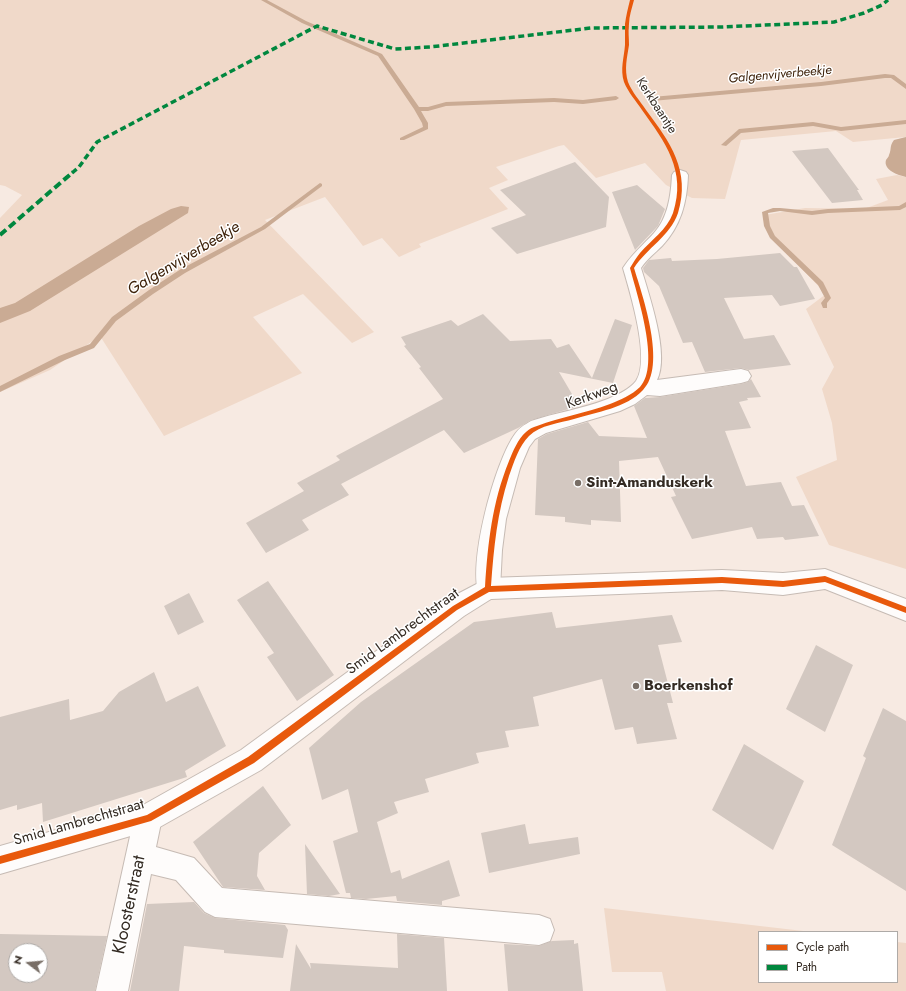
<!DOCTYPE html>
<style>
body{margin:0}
#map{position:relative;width:906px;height:991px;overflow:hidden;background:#f7eae2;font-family:Jost,sans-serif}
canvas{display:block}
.legend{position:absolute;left:758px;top:931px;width:140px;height:52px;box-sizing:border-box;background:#fff;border:1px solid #aeaaa7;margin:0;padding:5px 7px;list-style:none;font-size:12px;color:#342b23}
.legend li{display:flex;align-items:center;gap:8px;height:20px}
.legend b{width:20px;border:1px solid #aeaaa7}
.north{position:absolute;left:8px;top:943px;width:40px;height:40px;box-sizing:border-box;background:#fff;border:1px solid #aeaaa7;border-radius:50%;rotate:286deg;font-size:11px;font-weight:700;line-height:16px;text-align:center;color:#342b23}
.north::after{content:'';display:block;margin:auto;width:14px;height:18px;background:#786e66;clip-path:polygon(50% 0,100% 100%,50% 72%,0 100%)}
</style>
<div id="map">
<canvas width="906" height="991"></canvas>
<ul class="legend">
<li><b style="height:5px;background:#e8590c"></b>Cycle path</li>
<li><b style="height:5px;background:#00873e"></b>Path</li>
</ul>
<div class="north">N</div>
</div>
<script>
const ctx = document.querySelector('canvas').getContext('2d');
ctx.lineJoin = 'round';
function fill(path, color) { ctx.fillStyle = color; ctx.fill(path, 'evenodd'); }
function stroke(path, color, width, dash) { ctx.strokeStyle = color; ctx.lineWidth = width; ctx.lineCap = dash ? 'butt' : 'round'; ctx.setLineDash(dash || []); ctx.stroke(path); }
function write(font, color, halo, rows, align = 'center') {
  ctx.font = font + ' Jost,sans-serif'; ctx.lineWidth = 3; ctx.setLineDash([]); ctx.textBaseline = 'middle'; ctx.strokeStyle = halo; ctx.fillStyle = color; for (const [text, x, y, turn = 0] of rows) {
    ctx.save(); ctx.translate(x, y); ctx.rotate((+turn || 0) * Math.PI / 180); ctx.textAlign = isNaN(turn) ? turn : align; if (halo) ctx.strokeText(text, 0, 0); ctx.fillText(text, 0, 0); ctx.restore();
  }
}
fill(new Path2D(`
 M0,0h906v137l-53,5 -17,-11 -95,9 -16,59 -33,-1 -26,-13 -21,-22 -49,15 -32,-33 -5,1 -63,21 12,13 -19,8 19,21 -89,35 2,3 -22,10 -17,-19 -19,8 -38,-49 -60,23 109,112 -22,11 -49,-49 -50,23 49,56 -138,63 -64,-100 -50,34 -50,22v-174l22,-23 -17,-9 -5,-1z
 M897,175l9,2v392l-77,-24 -33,-68 41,-17 -5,-37 -10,-34 12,-22 -28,-58 20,-15 -49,-51 -12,-28 40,-7 59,1 24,-9 -12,-21z
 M604,908l208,24h-53v50h138v-40l9,1v48h-240l-4,-19h-50z`), '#f0d9c9');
fill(new Path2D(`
 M906,137v40c-8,-2 -23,-7 -20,-17 1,-2 3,-3 3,-5 3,-7 0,-8 5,-15z
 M181,206l8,1 -1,6 -158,98 -30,12v-15l15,-5 124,-77 32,-17z`), '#caab94');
fill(new Path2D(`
 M261,0h6l39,21 76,33 37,53h9l18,-5 108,-4 29,2 33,-4 3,2 -3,2 -33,4 -29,-2 -108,4 -18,5h-7l7,12v6l-24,11h-4v-2l23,-11 -1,-4 -8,-14 -36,-53 -76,-33z
 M885,74l9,1 12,9v5l-15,-11h-6l-64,8 -169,15 -3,-2 3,-2 169,-15z
 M906,120v4l-65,7 -28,-5 -72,7 -15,13 -5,-1 18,-16 74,-7 28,5z
 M320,183l2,1v2l-57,43 -80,44 -32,21 -37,27 -22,27 -29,12 -65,32v-6l59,-30 31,-12 22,-27 37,-27 32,-21 80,-42z
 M906,202v5l-6,3 -72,3 -16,2 -32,-4 -12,2 2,13 5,10 48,46 8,16 -4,5v5h-4l-2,-5 4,-5 -7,-13 -48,-47 -6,-12 -2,-14 11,-4h7l32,3 16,-2 71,-3z`), '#caab94');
fill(new Path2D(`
 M828,148l31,42h-2l6,10 -31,3 -40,-52z
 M575,162l34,35 -3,30 -89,27 -26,-26 35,-13 -26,-25z
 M637,185l28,24 -7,17 -23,24 -23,-58z
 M780,253l14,14h3l18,32 -35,7 -8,-11 -48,3 20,41 30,-4 17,30 -42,5 -8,-2 -36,4 -13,-30 -9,1 -24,-57 -15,-14 -1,-4 6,-8 22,-2 1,3 45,-2z
 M483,314l27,27 41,-2 6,9 12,-4 23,34 23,-59 17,6 -19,58 -54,-11 20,34 -48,14 -13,8 -54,25 -20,-23 -103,54 8,11 -47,25 7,10 -43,23 -20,-30 58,-32 -7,-8 43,-23 -4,-4 107,-57 -24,-31 2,-1 -17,-21 2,-1 -5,-8 50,-17 7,6z
 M751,379l10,18 -14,1 1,2 -9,2 12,26 -26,3 21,55 35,-4 11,24 12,-1 15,31 -34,4 -2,-3 -26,2 -5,-12 -60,12 -21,-42 5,-1 -18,-39 -39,4 2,61 -30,-2v5l-26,-3v-5l-30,-2 3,-76 9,-5 41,-12 11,14 48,2 -13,-32 11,-8 15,-1 81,-13 7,-2z
 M268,581l66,94 -37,26 -30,-44 7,-4 -37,-53z
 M189,593l15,29 -26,13 -14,-29z
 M552,612l4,16 116,-13 10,27 -24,3 15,58h-6l10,36 -40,5 -4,-17 -18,3 -13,-51 -69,18 6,29 -34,5 4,16 -33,6 3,10 -54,16 4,13 -35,10 4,11 -21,9 14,51 9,-3 2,9 47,-19 11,36 -18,5v4l-45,-4 -1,-5 -30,3 -15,-1 -1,-5h-4l-13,-52 25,-9 -10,-43 -26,11 -13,-52 52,-46 113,-80z
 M816,645l37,20 -28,67 -39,-23z
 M154,672l12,30 32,-16 28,60 -41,25 2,6 -144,45 -1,-19 -25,7v-5l-17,5v-93l69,-18 1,21 33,-9 16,-19z
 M883,708l23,13v170l-74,-46 34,-87 -3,-2z
 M744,744l60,37 -31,69 -61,-40z
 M263,786l28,39 -32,28 -2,23 8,14 -42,-3 -30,-45z
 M525,824l4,20 49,-7 2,17 -91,19 -8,-40z
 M305,844l35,50 -11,2 -22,-2z
 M194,902l10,11 11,5 70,7 3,5 -5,28 -59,-5v-3l-40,-4 -5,45h-49l17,-87z
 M0,934l107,2 -12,55h-95zM16,951h24v24h-24z
 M397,934l47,4 3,53h-157l6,-47 15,25 -1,-6 88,5z
 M574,940v4l4,-1 5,48h-75l-4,-47 35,2 13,-5z`), '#d3c8c1');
const minor = new Path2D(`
 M680,170l6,2 2,3c-1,27 -7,51 -26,71 -7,7 -15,13 -21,22 8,27 29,87 16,112l84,-11 7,2 3,5 -3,5 -7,2 -81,13 -13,-1 -12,9 -15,7 -74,22 -11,6 -6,8 -9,21 -14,51 -4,31 -2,39 -4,8 -8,3 -8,-3c-14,-30 15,-136 35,-163 4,-6 9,-9 16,-13 24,-8 50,-12 74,-21 10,-4 24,-10 31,-19 15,-21 -6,-89 -13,-113 9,-14 20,-23 31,-35 14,-15 17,-38 18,-58l2,-3z
 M148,804l10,4 4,10 -6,29 38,11 28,30 317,27 11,4 4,11 -4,11 -11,4 -324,-28 -10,-5 -29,-32 -25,-6 -23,117h-32l38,-173 4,-10z`);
const tertiary = new Path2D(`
 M825,569l81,30v22l-81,-32 -42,6 -61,-5 -231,9 -27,17 -203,154 -103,58 -158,46v-28l143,-41 98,-55 205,-150 42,-22 234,-8 61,3z`);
stroke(minor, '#c6bbb4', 2);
stroke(tertiary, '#c6bbb4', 2);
fill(minor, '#fefcfb');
fill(tertiary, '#fefcfb');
stroke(new Path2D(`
 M72,173l7,-6 18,-25 220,-116 78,23 35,-2 161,-19 131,-1 112,-5 30,-9 18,-8 6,-5`), '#00873e', 3.5, [6, 3.5]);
stroke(new Path2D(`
 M0,235l73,-63`), '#00873e', 4, [8, 4]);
fill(new Path2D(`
 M630,0h4c-2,8 -5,16 -5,24 -1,7 0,14 0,21 -2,13 -5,24 -1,37 4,10 12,19 18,28 24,32 45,61 32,103 -8,23 -31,35 -44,55 9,29 33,98 9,122 -17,18 -46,22 -69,29 -14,4 -34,6 -45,17 -10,10 -15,26 -20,40 -12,38 -15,70 -18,110l231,-9 61,4 42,-5 81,31v6l-81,-31 -42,5 -61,-4 -233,9 -32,18 -203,153 -103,58 -151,43v-8l147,-41 101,-58 205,-151 32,-19c3,-45 7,-84 24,-126 4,-10 9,-22 17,-29 3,-3 7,-5 11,-6 24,-9 49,-13 73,-22 10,-4 22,-9 30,-17 21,-22 -3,-92 -10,-119 3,-5 6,-10 10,-15 11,-13 27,-23 33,-40 14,-42 -8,-71 -31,-103 -6,-9 -14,-18 -18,-28 -4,-13 0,-24 1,-37 0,-7 0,-14 0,-21 1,-8 3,-16 5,-24z`), '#e8590c');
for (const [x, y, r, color] of [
 [578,483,4,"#786e66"],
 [636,686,4,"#786e66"]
]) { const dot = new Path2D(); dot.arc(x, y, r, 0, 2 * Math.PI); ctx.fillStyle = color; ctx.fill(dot); stroke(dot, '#fff', 1.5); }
write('italic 13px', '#3d2109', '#fff', [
 ["Galgenvijverbeekje",780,75,-5]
]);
write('13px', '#342b23', '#fff', [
 ["Kerkbaantje",656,106,57]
]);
write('15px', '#342b23', '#fff', [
 ["Kerkweg",592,396,-20],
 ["Smid Lambrechtstraat",403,632,-36],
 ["Smid Lambrechtstraat",79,823,-16]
]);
write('bold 15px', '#342b23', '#fff', [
 ["Sint-Amanduskerk",586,483],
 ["Boerkenshof",644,686]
], 'left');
write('italic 16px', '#3d2109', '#fff', [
 ["Galgenvijverbeekje",184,259,-31]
]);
write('18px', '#342b23', '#fff', [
 ["Kloosterstraat",130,905,-78]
]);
</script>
